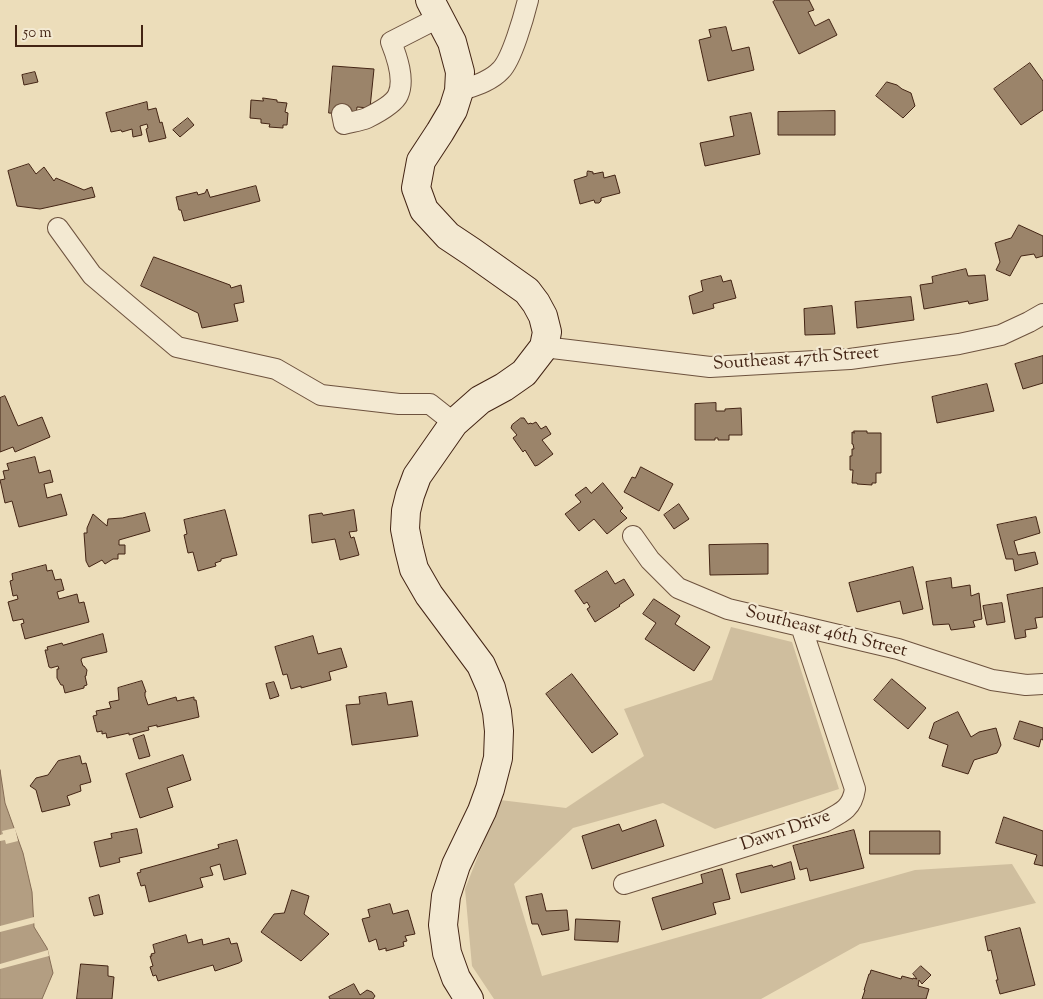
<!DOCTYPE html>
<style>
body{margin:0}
#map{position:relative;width:1043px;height:999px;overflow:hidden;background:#ecddba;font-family:"Sorts Mill Goudy",serif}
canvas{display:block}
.scale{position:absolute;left:15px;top:25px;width:128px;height:22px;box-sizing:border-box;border:2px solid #432414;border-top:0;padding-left:6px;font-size:15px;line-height:18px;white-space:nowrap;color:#432414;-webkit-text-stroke:4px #f3e9d2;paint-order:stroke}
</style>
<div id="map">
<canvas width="1043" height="999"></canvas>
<div class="scale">50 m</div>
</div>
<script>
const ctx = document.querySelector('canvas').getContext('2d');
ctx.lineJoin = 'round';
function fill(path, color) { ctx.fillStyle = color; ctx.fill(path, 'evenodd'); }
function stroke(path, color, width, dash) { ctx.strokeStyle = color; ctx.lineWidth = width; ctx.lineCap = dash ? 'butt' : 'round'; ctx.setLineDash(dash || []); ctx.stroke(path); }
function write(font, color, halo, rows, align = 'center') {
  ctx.font = font + ' "Sorts Mill Goudy",serif'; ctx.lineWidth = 4.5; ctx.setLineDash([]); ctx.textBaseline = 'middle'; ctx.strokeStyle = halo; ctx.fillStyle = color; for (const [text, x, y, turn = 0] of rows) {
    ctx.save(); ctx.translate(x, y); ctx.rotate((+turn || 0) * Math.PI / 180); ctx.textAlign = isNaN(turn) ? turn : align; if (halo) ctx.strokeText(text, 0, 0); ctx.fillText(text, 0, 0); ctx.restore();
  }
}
fill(new Path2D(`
 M731,627l61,15 47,147 -124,40 -52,-26 -90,25 -59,56 28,92 373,-106 97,-6 24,39 -176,41 -99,55h-267l-22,-33 -7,-77 35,-89 66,8 78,-52 -20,-47 88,-29z`), '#cfbe9e');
const water = new Path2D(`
 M0,770l5,33 18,50 9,39 2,35 13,21 6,25 -11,26h-42z`);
fill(water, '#b39e82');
stroke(water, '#866d56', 1);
fill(new Path2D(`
 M15,828l3,13 -12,3 -1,-4 -5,1v-6l3,-1 -1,-3z
 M34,917l1,6 -35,9v-6z
 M48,950l1,6 -49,13v-5z`), '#ecddba');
const building = new Path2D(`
 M776,0h33l5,10 -6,2 7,14 14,-7 8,16 -38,19 -26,-52z
 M726,27l6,24 17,-4 5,23 -46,11 -9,-41 12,-3 -2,-7z
 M1030,63l13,18v29l-22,15 -27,-36z
 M333,66l41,3 -4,39 -13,-1 -1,8 -27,-2z
 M35,72l3,10 -14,3 -2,-10z
 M887,82l10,3 5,4 9,4 4,13 -12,12 -27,-22z
 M263,98l14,2v2l10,1 -2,9 3,1 -1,12h-4v3l-14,-1 1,-3 -9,-1v-4l-11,-1 1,-18 12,1z
 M147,102l1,8 8,-2 4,15 2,-1 4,16 -17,4 -3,-13 2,-1 -1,-4 -7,2 2,9 -9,2 -1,-8 -10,3 -1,-2 -10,2 -5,-19z
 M835,111v24h-57v-23z
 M751,113l9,41 -55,12 -5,-23 34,-7 -4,-19z
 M188,118l6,7 -14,12 -7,-7z
 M29,164l7,10 8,-7 10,14 2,-3 28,12 8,-3 3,10 -55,12 -23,-3 -9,-35z
 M588,171l5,1v2l10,-2 1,6 11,-3 5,18 -19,5v3l-2,2h-4l-1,-3 -14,4 -6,-24 13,-4v-3z
 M256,186l4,15 -76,20 -3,-11h-2l-3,-13 21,-5 1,3 7,-2 2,-4 3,8z
 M1019,225l24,11v20l-7,2 -2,-4 -13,2 -11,20 -14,-6 4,-8 -5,-19 16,-5z
 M154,257l76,28 1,3 10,-3 3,17 -10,2 4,17 -36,7 -4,-15 -57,-27z
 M966,269l2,7 17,-1 3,25 -19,4 -1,-3 -44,8 -4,-24 13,-2 -1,-6z
 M721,276l2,6 8,-2 5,18 -23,6 1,4 -21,6 -4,-18 14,-5 -2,-10z
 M911,297l3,23 -57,8 -2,-26z
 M832,306l3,28 -30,1 -1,-26z
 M1043,356v27l-20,6 -8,-25z
 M987,384l7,27 -57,12 -5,-26z
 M5,396l13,30 24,-9 8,20 -35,15 -2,-5 -13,5v-54z
 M716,403v8h9v-2l16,-1 1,27h-13v5h-11v-2h-3v2h-20v-36z
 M521,418h3l4,6 3,-1 1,1 4,-2 5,7 5,-3 5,8 -9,6 11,14 -15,11 -3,1 -10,-16 -2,2 -10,-14 4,-3 -6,-7 1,-3z
 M854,431h13v2h14v40h-5v10h-4v2l-15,-1v-1h-5l1,-13h-3v-14h2v-7h2l-1,-5h-1v-12l2,1z
 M35,457l4,16 11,-3 3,12 -9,2 3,14 14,-4 6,21 -48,12 -7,-26 -7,2 -5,-23 5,-1 -2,-8 6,-1 -2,-6z
 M641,467l32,17 -14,27 -35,-19 8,-15 3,1z
 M603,483l20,25 -3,3 7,7 -20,16 -13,-15 -15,12 -14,-17 16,-12 -6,-7 11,-8 5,6z
 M679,504l10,15 -15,10 -10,-14z
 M225,510l12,45 -16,4v2l-6,2 1,3 -18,5 -5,-19 -5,1 -4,-18 3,-1 -3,-14z
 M354,510l3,21 -8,1 2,6 3,-1 5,18 -19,5 -5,-21 -23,4 -3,-28 13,-2 1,2z
 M145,513l5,18 -31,9v5h6v9h-7v5h-5l-8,5 -3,-4 -13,7 -3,-6 -2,-28h3v-5l6,-14 14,12 1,-7 14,-1z
 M1036,517l4,16 -26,8 4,14 17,-3 3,12 -23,7 -2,-12h-7l-9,-34z
 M768,544v30l-58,1 -1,-30z
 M46,565l1,6 5,-1 3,10 6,-1 3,11 -7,2 2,7 18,-5 2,9 5,-1 5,20 -64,17 -4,-15 3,-1 -1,-4 -10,2 -5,-19 10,-3 -1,-4 -4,1 -3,-15 3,-1 -1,-6z
 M913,567l10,42 -20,5 -3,-13 -43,11 -8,-29z
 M607,571l8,13 9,-5 10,16 -15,10 1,1 -25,16 -8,-13 3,-2 -3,-5 -3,2 -9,-13z
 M951,578l1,10 18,-3 1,11 8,-3 3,26 -9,2 2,6 -24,3 -2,-6 -16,1 -7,-43z
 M1043,588v29l-8,1 2,10 -12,2 1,7 -11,2 -8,-44z
 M654,599l26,17 -5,8 35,23 -16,24 -49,-32 11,-16 -13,-9z
 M1002,603l3,19 -18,3 -4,-19z
 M103,634l4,18 -25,6 -1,2 2,6h1l3,4 -1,6h-1l2,9 -3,1v2l-19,5 -2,-8h-2l-4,-7v-9h2l-1,-3 -7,2 -2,-1 -4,-17h3l-1,-3 15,-4 1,2z
 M313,636l5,18 23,-6 6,19 -18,5 2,8 -30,8v-2l-10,3 -4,-15 -4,1 -8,-28z
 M572,674l46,60 -26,19 -46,-59z
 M892,679l34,29 -18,21 -34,-29z
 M142,681l4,11h-1v4l3,9 28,-8 1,4 17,-4v3h2l3,17 -42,10v-2l-9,2 1,3 -20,5v-2l-22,5 -1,-5 -4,1v-3l-5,1 -4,-16 4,-1 -1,-4 15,-3 -2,-6 10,-2 -1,-12z
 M274,682l5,14 -9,3 -4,-15z
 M386,693l2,12 24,-4 6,35 -66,9 -6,-40 14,-1 -1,-7z
 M958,712l13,25 8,-5 17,-4 5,17 -4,8 -23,7 -6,14 -26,-8 6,-21 -19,-7 5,-15z
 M1020,721l23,7v12l-2,-1 -2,8 -25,-8z
 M144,735l6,21 -11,3 -6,-20z
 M183,755l8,25 -24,8 6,19 -33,11 -14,-44z
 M80,756l2,8 4,-1 5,19 -11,3 1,6 -14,5 3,9 -28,7 -6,-22 -6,-4 6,-8 12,-3 10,-14z
 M1004,817l39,14v35l-9,-2 3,-9 -41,-12z
 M656,820l8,26 -72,23 -10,-33 37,-12 3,7z
 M137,829l5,24 -23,5 1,4 -20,5 -6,-25 18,-4 -1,-4z
 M854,830l10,38 -54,13 -3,-13 -7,2 -7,-24z
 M870,831h70v23h-70z
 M237,840l9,34 -22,6 -4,-16 -10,3 3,8 -13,3 3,9 -54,15 -4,-17 -4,1 -4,-13 4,-1 -1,-2 79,-22 -1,-3z
 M791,862l4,17 -54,14 -5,-19 36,-9 1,2z
 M722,869l8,30 -17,4 3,11 -54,16 -10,-32 51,-15 -2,-8z
 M292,890l17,6 -5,18 25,20 -28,27 -40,-29 13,-18 10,-1z
 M542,894l4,17 21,-1 2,20 -27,5 -4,-11h-6l-6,-27z
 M99,895l4,19 -9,2 -5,-18z
 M390,904l3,10 15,-4 7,24 -10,2 2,5 -4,1 1,4 -18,5v-3l-7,2 -3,-11 -7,3 -7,-23 8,-2 -2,-7z
 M576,919l44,2 -2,21 -43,-2z
 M1020,928l15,57 -35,9 -4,-14h2l-7,-30 -3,1 -3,-14z
 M186,935l2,8 14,-4 1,6 26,-7 2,6 6,-1 5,18 -3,2 -24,8 -2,-6 -55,16 -2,-6 -3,1 -3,-9 3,-1 -3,-10h2l-1,-2 4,-1 -2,-8z
 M81,964l27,2v10l6,1 -2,22h-35z
 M921,966l10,9 -9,9 -3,-4 -1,6 11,3 -3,10h-64l3,-9h-1l5,-16h1l1,-4 30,9 1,-3 11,3v-1l4,1 -4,-5z
 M354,984l6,11 7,-5 5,2 3,4 -2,3h-43l-1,-2z`);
fill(building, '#9b846a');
stroke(building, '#432414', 1);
const street = new Path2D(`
 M459,91c14,-5 31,-9 42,-21 11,-11 23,-54 27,-70
 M342,114l2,10c7,-2 16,-3 23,-6 8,-4 27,-14 31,-23 7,-15 -1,-38 -7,-53l49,-25
 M58,228l34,47 85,72 99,22 45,26 78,9h31l24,19
 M544,347l166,20 140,-8 109,-15 42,-9 28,-13 14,-8
 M633,536l17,24 28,28 50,21 170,40 94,31 34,5 17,-1
 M624,884l200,-62c17,-9 28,-13 31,-33l-54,-163`);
const secondary = new Path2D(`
 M430,0l22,42 8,30 -1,19 -6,19 -13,22 -19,29 -5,27 8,22 24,26 24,16 55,39 9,12 7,13 4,16 -3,15 -20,26 -20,14 -24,13 -26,23 -37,53 -7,19 -4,16 -1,18 4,20 5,20 15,26 52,70 10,23 6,24 2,19 -1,27 -8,31 -8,22 -26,54 -10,31 -3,29 4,28 9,25 13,21`);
stroke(street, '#6d523e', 22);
stroke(secondary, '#432414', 30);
stroke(street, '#f3e9d2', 20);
stroke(secondary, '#f3e9d2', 28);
write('18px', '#432414', '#f3e9d2', [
 ["Southeast 47th Street",796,360,-4],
 ["Southeast 46th Street",826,633,14],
 ["Dawn Drive",786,832,-19]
]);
</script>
